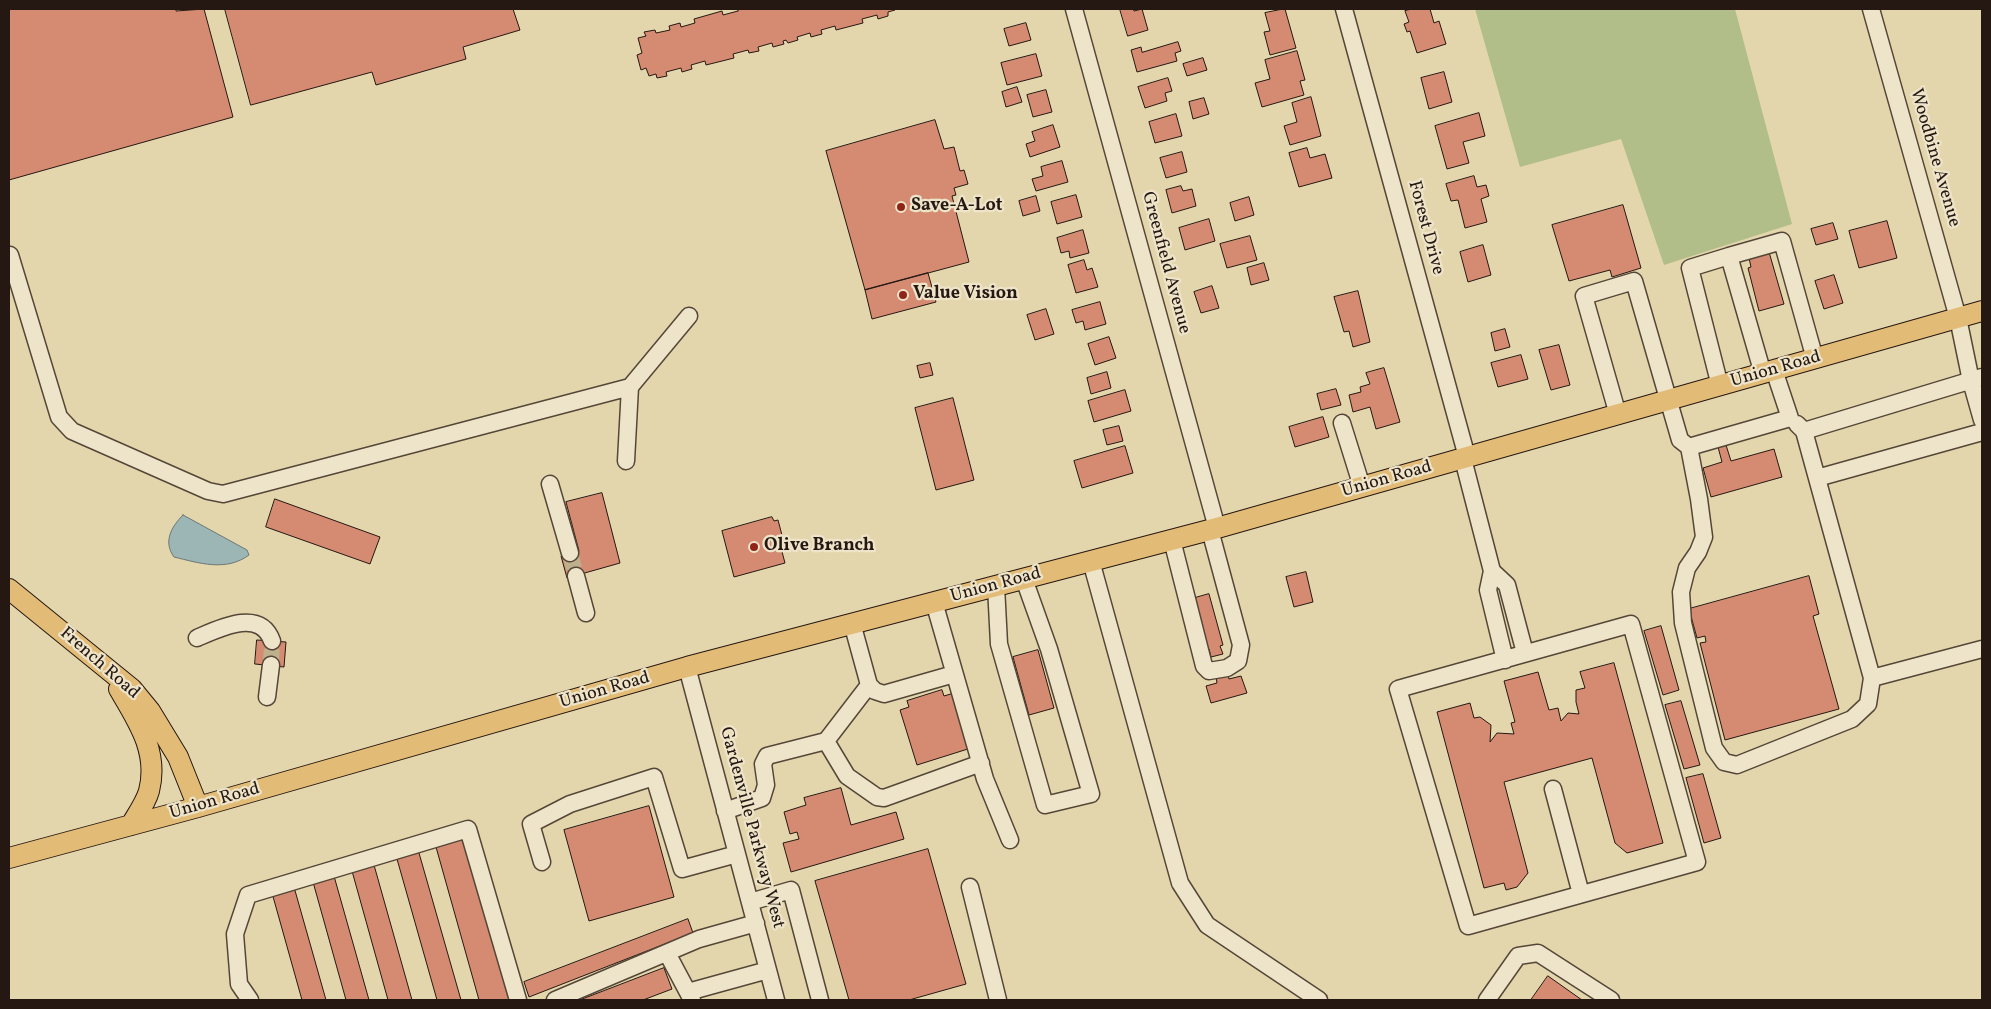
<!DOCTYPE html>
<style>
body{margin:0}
#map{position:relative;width:1991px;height:1009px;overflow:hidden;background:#e4d6ac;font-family:Vollkorn,serif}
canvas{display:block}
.frame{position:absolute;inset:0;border:10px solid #251711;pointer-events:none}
</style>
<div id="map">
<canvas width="1991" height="1009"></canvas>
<div class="frame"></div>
</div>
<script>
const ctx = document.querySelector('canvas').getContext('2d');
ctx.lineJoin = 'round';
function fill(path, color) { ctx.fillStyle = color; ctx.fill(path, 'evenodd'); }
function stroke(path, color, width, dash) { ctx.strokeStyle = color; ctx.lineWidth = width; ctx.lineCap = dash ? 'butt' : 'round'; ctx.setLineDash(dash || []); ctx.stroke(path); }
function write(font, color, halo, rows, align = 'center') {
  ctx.font = font + ' Vollkorn,serif'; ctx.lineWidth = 4.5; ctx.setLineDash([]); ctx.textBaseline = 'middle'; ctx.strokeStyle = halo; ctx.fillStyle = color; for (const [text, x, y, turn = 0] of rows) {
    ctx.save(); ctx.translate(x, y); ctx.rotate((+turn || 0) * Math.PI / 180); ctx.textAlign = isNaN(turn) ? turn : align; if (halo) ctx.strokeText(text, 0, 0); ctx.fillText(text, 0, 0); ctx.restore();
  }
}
fill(new Path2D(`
 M1475,9h260l57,215 -128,41 -43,-126 -101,28z`), '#b2be8a');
const water = new Path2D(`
 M183,515l64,35 2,5c-23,17 -50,8 -75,2 -11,-15 -3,-30 9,-42z`);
fill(water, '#9cb6b6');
stroke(water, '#6c7674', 1);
const building = new Path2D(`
 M9,9h167v2l28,-2 29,108 -224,63z
 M225,9h288l7,21 -57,17 3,12 -90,26 -4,-13 -121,33z
 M737,9h157l1,1 -7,2v4l-10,3 -1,-4 -15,4 1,4 -27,7 -1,-4 -14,4 1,4 -11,3 -1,-4 -13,4 1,3 -10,3 -2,-3 -3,1 1,3 -11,3 -1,-4 -14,4 1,4 -10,2 -1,-3 -15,4 1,4 -28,7 -1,-4 -14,4 1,4 -10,3 -1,-4 -15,4 1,4 -10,2 -1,-4 -7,2 -3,-8 -5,2 -4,-15 5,-2 -4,-15 8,-2 -2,-4 11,-2 1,3 14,-3 -1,-4 11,-3 1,4 14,-4 -1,-4 28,-8 1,4 15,-4z
 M1120,9h13l1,2 8,-2 6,21 -20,6z
 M1285,9l11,39 -26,7 -6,-23 6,-1 -5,-18z
 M1412,9h18l4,14 5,-2 7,23 -29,9 -7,-22 -3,1 -3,-8 5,-2 -4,-11z
 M1026,23l5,17 -22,6 -5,-17z
 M1178,42l3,9 -6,2 2,8 -40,11 -6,-22 10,-3 1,5z
 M1297,51l8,29 -5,1 4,14 -42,12 -7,-24 15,-4 -5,-19z
 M1036,54l6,22 -35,9 -6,-22z
 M1203,58l4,12 -20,6 -4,-12z
 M1444,72l8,30 -23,7 -8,-31z
 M1168,78l4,13 -7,2 2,8 -22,7 -7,-21z
 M1017,87l5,15 -16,5 -4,-15z
 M1046,90l6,22 -19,5 -6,-22z
 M1311,97l10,39 -31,9 -6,-19 13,-4 -5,-19z
 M1204,98l5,16 -16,5 -4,-17z
 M1479,113l6,23 -22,6 6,21 -22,6 -12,-43z
 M1176,114l6,22 -27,7 -6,-21z
 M935,120l9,29 10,-2 6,24 4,-1 4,14 -14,4 2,7 -4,1 17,66 -104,28 -39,-139z
 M1053,125l7,22 -30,10 -4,-13 9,-3 -3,-9z
 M1307,148l3,10 15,-4 7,24 -33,9 -10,-34z
 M1182,152l5,20 -21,6 -6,-20z
 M1062,161l6,21 -32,9 -4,-12 11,-3 -2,-9z
 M1474,176l3,11 9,-2 3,11 -8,3 6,23 -22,6 -7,-28 -7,1 -5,-17z
 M1181,186l2,5 9,-2 4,17 -24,7 -6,-23z
 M1076,195l6,22 -25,7 -6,-22z
 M1036,196l4,15 -17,5 -4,-15z
 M1249,197l5,18 -19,6 -5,-18z
 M1623,205l18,63 -29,9 -2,-7 -41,11 -17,-56z
 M1209,219l6,22 -30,9 -6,-22z
 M1887,221l10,37 -38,10 -10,-37z
 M1833,223l5,16 -22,6 -5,-16z
 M1083,230l6,23 -19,5 -1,-7 -8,2 -4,-15z
 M1250,236l7,24 -30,8 -7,-24z
 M1483,245l8,30 -23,7 -8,-30z
 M1769,252l15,52 -25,7 -11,-43 3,-1 -2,-9z
 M1084,260l3,10 5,-2 6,19 -22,6 -8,-28z
 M1264,263l5,17 -18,5 -4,-17z
 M928,273l8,29 -64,17 -7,-29z
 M1834,275l9,28 -19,6 -9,-28z
 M1212,286l7,22 -18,5 -7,-21z
 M1358,291l12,51 -17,5 -4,-16 -5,1 -10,-35z
 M1100,302l6,22 -21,6 -2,-9 -7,2 -4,-13z
 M1046,309l8,25 -19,6 -8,-25z
 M1505,329l5,18 -15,4 -4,-18z
 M1109,337l7,21 -21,7 -7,-21z
 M1559,345l11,40 -19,5 -12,-40z
 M1521,355l7,24 -30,8 -7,-24z
 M930,363l3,12 -13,3 -3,-12z
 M1384,368l16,54 -24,7 -6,-22 -17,5 -4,-17 12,-3 -1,-5 10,-3 -4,-11z
 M1107,372l4,16 -20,6 -4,-16z
 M1336,389l5,16 -20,5 -4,-16z
 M1125,390l6,21 -37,11 -6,-21z
 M953,398l21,82 -38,10 -21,-82z
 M1323,417l6,20 -34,10 -6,-20z
 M1119,426l4,15 -16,4 -4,-15z
 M1726,445l5,16 43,-12 8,28 -71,20 -8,-29 19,-6 -4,-15z
 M1125,446l8,27 -51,15 -8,-27z
 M602,493l18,70 -53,15 -6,-22 18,-5 -13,-49z
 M275,499l105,38 -10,27 -104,-37z
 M772,517l2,4 4,-1 5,19 -3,1 1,8 4,15 -51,14 -12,-46z
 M1306,572l7,30 -19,5 -8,-30z
 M1809,576l10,38 -6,2 26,93 -114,31 -25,-97 6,-1 -1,-6 -8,2 -8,-29z
 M1209,594l14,51 -3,1 3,8 -12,3 -2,-8 -6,2 -15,-51z
 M1661,626l18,64 -16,5 -19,-64z
 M257,640l29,2 -2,25 -29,-3z
 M1038,650l16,58 -25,7 -16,-58z
 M1614,663l49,180 -36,10 -12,-10 -23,-85 -88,24 24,91 -11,14 -11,3 -2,-7 -20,5 -47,-176 33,-9 4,15 6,-1 11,8 -1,17 7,-9 17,1 -3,-11 4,-1 -11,-41 34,-9 11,38 9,-2 3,13 7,-8 11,1 -3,-12v-12l9,-2 -5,-16z
 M1228,674l1,5 12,-3 6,17 -36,10 -5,-17 11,-3 -1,-6z
 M942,690l2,6 10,-3 17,55 -54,17 -17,-55 9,-3 -2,-6z
 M1681,701l19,64 -16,4 -19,-64z
 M1703,774l18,64 -17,5 -18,-65z
 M841,788l10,37 45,-13 8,27 -113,33 -8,-29 16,-4 -2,-7 -7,2 -6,-22 22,-7 -2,-7z
 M649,806l25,91 -85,24 -25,-91z
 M464,839l46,161h-31l-43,-153z
 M928,849l38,135 -57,16h-60l-34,-119z
 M419,853l42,147h-24l-40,-141z
 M374,865l38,135h-24l-36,-129z
 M334,876l35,124h-23l-33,-118z
 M294,887l32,113h-24l-30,-107z
 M688,919l5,14 -164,64 -5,-15z
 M664,968l8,21 -29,11h-63z
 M1548,976l34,24h-51z`);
fill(building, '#d48b72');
stroke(building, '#251711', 1);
stroke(new Path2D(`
 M570,553l6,23
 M271,665l1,-24`), '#beb08d', 16, [16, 8]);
const minor = new Path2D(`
 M1074,9l143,519
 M1344,9l123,448
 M1871,9l87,309 13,63 11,39
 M10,255l49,162 13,14 136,60 15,3 407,-107 59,-71
 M1763,374l-34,-118 53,-15 33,118
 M1720,386l-30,-118 39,-12
 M1618,415l-34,-119 50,-15 46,159 9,7 101,-29 -16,-48
 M1342,423l20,64
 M1797,424l7,7 178,-54
 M1804,431l68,247
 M1689,447l10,52 5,38 -6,15 -11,16 -6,24 2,31 31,125 10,14 13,3 115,-46 16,-15 4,-26 110,-29
 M1463,459l29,112 -4,19 17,70
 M626,461l4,-74
 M1817,478l165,-46
 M550,484l20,69
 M1172,540l32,126 5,5 18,-3 11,-7 3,-16 -31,-115
 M1091,561l89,322 27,42 112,75
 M1492,571l15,14 18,68
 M576,576l10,37
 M996,586l3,58 46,161 46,-11 -42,-145 -25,-70
 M934,602l51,177 25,61
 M852,623l17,62 6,6 9,3 70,-20
 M1631,624l66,238 -229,64 -70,-237z
 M197,638c23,-10 63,-30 75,3
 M687,667l89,333
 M267,697l4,-32
 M826,741l21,35 30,21 7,1 97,-35
 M1553,789l28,105
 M725,811l37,-13 4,-13 -3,-21 4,-8 59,-15 43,-56
 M542,862l-11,-38 39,-20 84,-27 28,92 55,-15
 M970,887l28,113
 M750,902l41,-12 29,110
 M667,953l25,47
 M688,992l80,-22
 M250,1000l-11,-16 -4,-50 13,-39 220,-66 50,171
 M555,1000l144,-61 57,-16
 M1487,1000l31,-44 20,-3 73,47`);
const major = new Path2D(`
 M9,589l123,100 18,22 28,46 20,50
 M119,689c19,32 40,63 30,102 -3,11 -12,24 -18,34
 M9,858l189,-51 489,-140 530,-139 765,-217`);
stroke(minor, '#554738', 19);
stroke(major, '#251711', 22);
stroke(minor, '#ede4c9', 16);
stroke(major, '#e2bb76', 20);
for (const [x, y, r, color] of [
 [901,207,5,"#8f2418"],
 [903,295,5,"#8f2418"],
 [754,547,5,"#8f2418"]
]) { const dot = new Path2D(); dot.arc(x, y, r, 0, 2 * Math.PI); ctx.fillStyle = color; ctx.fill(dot); stroke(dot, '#ede4c9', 2); }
write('18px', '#251711', '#ede4c9', [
 ["Woodbine Avenue",1934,158,74],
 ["Forest Drive",1425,228,75],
 ["Greenfield Avenue",1165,263,75],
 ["Union Road",1776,370,-16],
 ["Union Road",1387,480,-16],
 ["Union Road",996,586,-15],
 ["French Road",99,664,41],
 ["Union Road",605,691,-16],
 ["Union Road",215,802,-16],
 ["Gardenville Parkway West",751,828,75]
]);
write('bold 18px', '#251711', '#ede4c9', [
 ["Save-A-Lot",911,207],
 ["Value Vision",913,295],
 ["Olive Branch",764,547]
], 'left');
</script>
